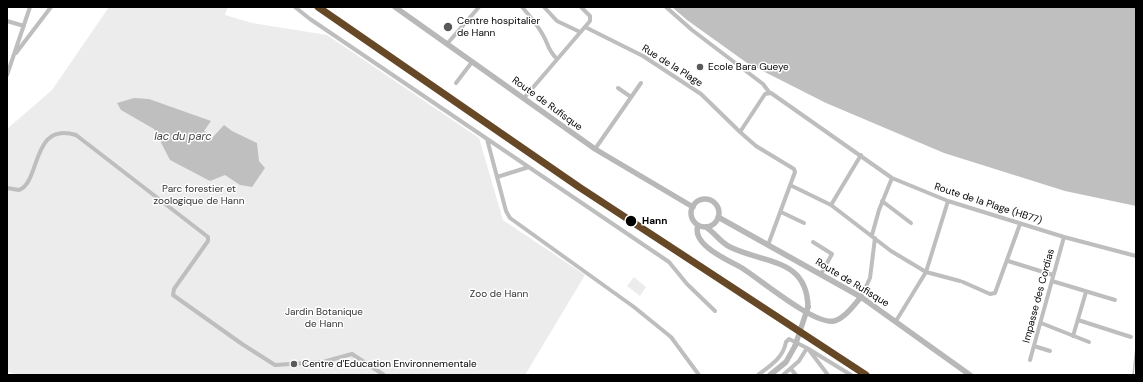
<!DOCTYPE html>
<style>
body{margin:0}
#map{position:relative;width:1143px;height:382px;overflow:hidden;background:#fff;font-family:"DM Sans",sans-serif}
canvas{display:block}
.frame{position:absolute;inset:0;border:8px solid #000;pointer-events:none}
</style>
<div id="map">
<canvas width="1143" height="382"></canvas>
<div class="frame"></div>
</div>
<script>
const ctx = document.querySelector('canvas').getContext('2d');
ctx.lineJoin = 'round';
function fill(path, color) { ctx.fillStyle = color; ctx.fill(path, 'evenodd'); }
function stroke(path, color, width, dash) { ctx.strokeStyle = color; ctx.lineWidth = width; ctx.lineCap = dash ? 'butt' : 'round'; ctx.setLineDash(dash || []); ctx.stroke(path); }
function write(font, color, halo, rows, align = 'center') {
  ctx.font = font + ' "DM Sans",sans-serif'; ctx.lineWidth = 3; ctx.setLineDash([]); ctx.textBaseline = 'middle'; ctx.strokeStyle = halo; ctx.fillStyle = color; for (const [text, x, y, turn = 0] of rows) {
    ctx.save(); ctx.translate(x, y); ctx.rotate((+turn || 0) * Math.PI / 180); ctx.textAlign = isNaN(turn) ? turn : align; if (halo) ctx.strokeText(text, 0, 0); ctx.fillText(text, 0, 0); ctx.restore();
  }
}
fill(new Path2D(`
 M109,7h119l-3,8 27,8 75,12 152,103 24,82 82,55 -60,100h-508l-10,-4v-242l45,-39z
 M634,277l12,10 -6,9 -13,-10z`), '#ececec');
fill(new Path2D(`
 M672,7h464v199l-71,-15 -121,-38 -118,-50 -79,-40 -60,-43z
 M134,98l15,1 62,22 -7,10 9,6 11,-12 8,6 25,12 2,18 6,7 -13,19 -12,-2 -15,-10 -15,6 -40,-21 -16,-31 -33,-19 -4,-7z`), '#bfbfbf');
stroke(new Path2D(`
 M1136,273v2
 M1133,375l3,-28`), '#bfbfbf', 1.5);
stroke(new Path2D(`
 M295,7l15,12 359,243 18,22 28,27
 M522,7c8,9 15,17 21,28 6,10 4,14 14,24
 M544,7l13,14 23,11
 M666,7l26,23 71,54 6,8
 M7,21l17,5
 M585,27l58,29 58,38 39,38 16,14 38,23 1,3 -27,73
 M447,44l32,-37
 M16,53l35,-46
 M7,75l23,-68
 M456,83l16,-21
 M618,88l13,9
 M524,98l66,-77v-5l-9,-9
 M740,132l25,-38 6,-1 121,85 56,23 116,36 72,19
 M487,139l19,72 4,7 124,89 37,30 28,38
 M595,149l46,-66
 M497,177l32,-10
 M790,185l41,20 60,46 35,21 34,9
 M7,188l12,2c22,-8 12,-69 57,-55l132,102v4l-34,48 -1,6 69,49 33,21 48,-3 29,-8 32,21
 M882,201l29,22
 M831,205l30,-50
 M781,212l23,11
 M872,235l7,-25 13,-32
 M813,242l19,12 -11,20
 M1008,261l45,14
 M1052,281l63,19
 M963,282l27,12 5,-1 25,-69
 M861,297l9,-19 5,-40
 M1078,320l53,17
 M896,321l30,-49 22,-71
 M1041,323l48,19
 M1073,336l13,-44
 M1034,346l16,5
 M809,350l19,25
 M1030,360l34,-123
 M791,369l5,6
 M758,375c13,-10 25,-17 28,-33l3,-3 18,9 44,27
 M783,375l16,-14 8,-13`), '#bebebe', 4);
stroke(new Path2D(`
 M395,7l200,142 98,58
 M691 213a14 14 0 1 1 28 0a14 14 0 1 1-28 0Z
 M718,217l143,80 109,78
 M698,225c-7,20 30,35 44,43 19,12 72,57 92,53 11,-3 20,-16 27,-24
 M706,227c9,6 14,15 24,20 35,17 77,11 78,60
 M770,375l16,-13 9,-16`), '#b8b8b8', 5.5);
stroke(new Path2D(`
 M795,346l13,-39`), '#b8b8b8', 5.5);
stroke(new Path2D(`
 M318,7l261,180 287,188`), '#664827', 7);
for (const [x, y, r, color] of [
 [448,27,5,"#595959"],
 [700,67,4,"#595959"],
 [631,221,6,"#000"],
 [294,364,4,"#595959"]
]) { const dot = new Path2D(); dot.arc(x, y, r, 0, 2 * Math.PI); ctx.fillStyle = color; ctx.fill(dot); stroke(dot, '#fff', 1.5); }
write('10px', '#000', '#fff', [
 ["Centre hospitalier",457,21],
 ["de Hann",457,33],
 ["Ecole Bara Gueye",708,67],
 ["Centre d'Education Environnementale",302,364]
], 'left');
write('10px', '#000', '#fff', [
 ["Rue de la Plage",672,66,32],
 ["Route de Rufisque",547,104,36],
 ["Route de la Plage (HB77)",988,204,18],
 ["Route de Rufisque",852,283,31],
 ["Impasse des Cordias",1039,296,-75]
]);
write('10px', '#333', '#fff', [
 ["Parc forestier et",199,189],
 ["zoologique de Hann",199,201],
 ["Zoo de Hann",499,294],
 ["Jardin Botanique",324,312],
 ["de Hann",324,324]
]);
write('bold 10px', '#000', '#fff', [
 ["Hann",642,221]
], 'left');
write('italic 11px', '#444', '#fff', [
 ["lac du parc",183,137]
]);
</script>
